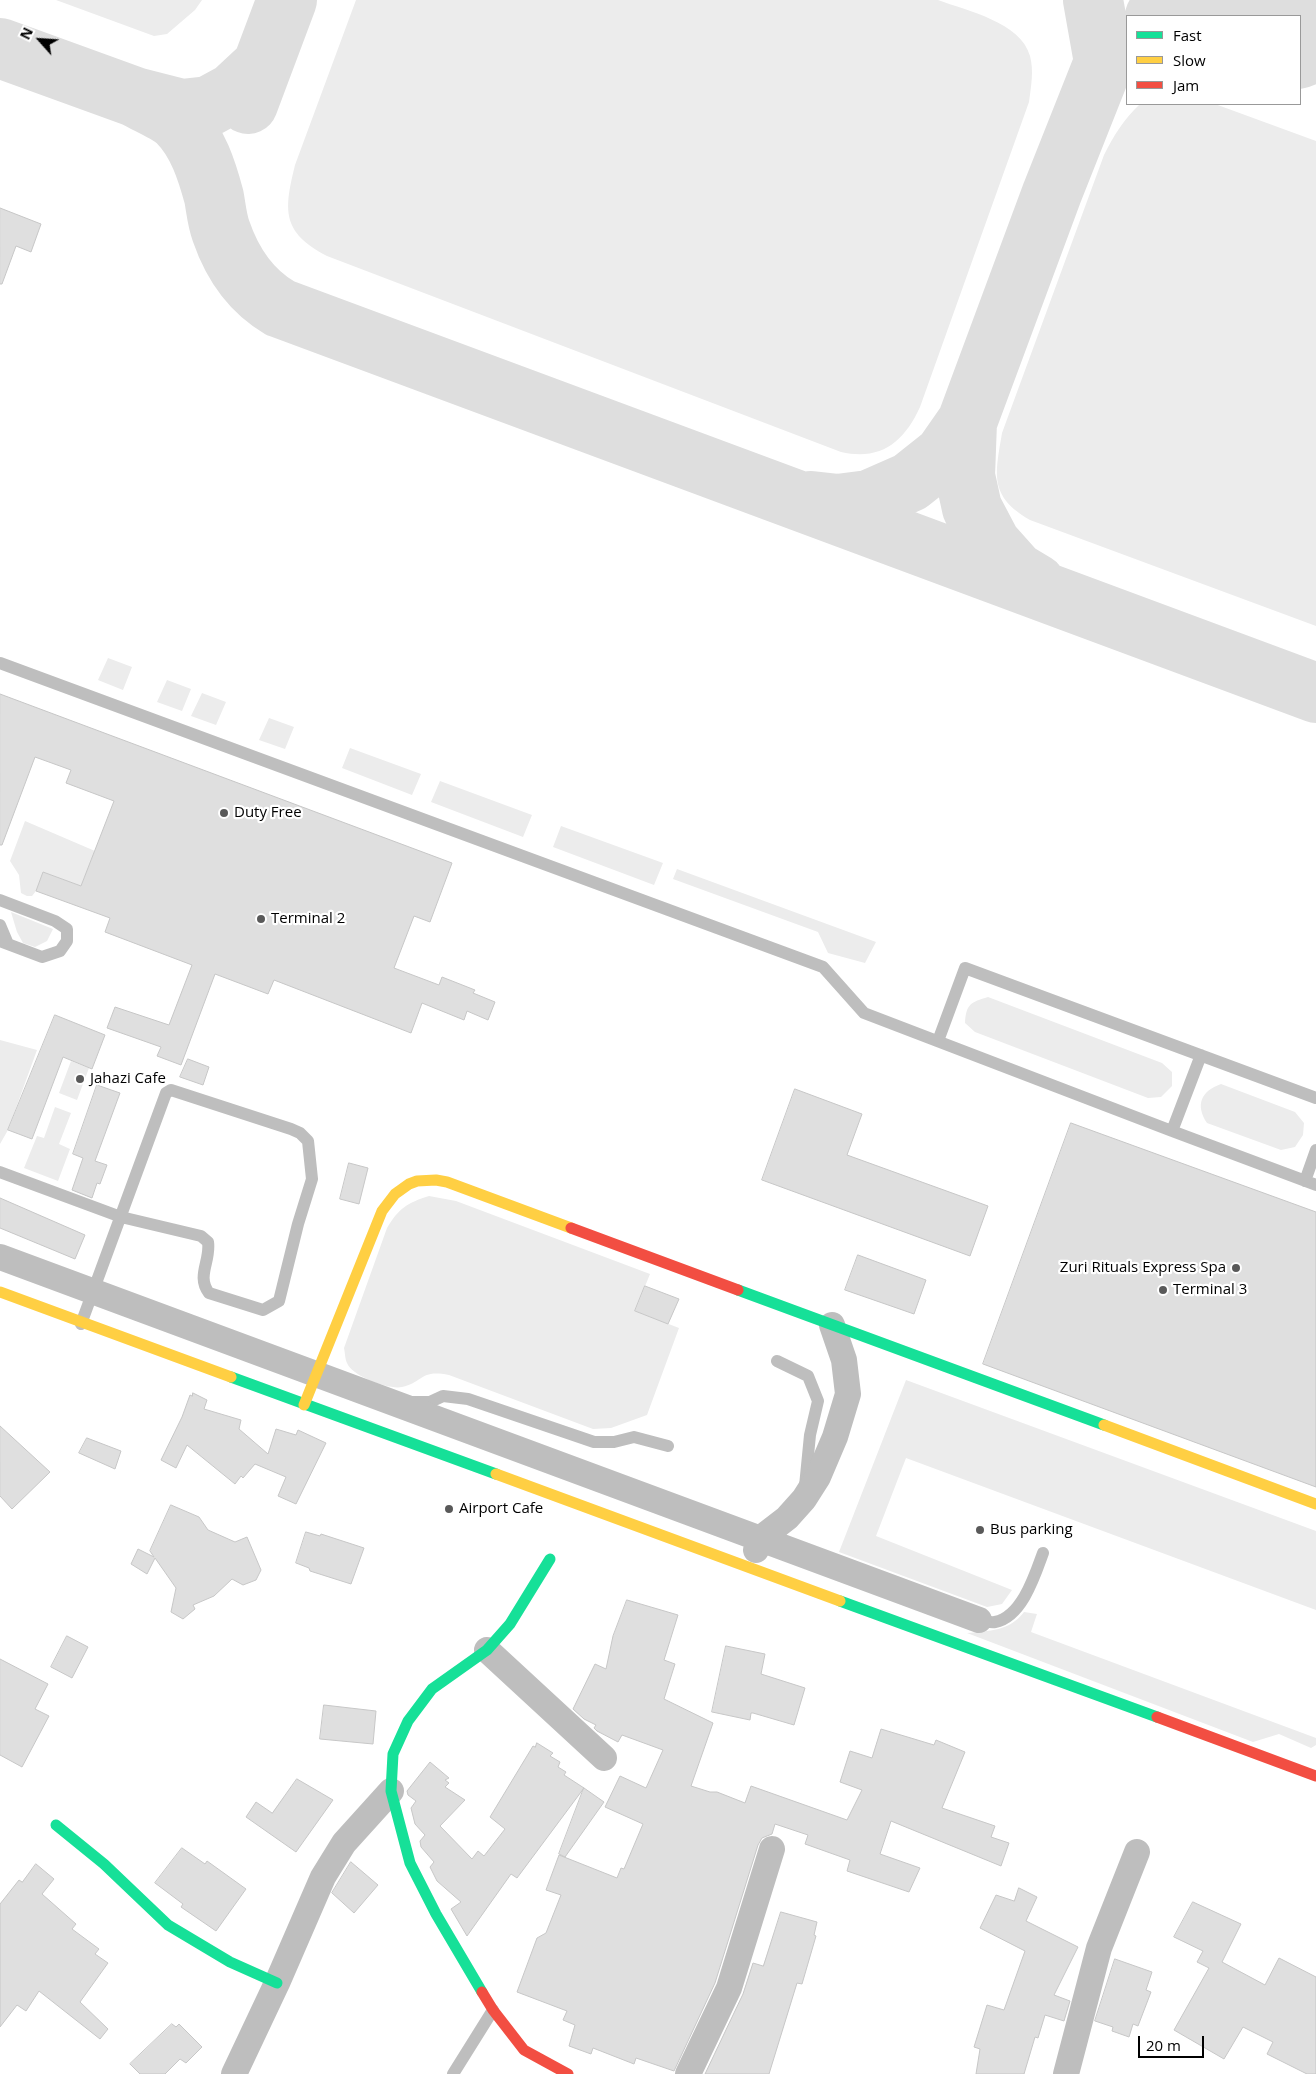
<!DOCTYPE html>
<style>
body{margin:0}
#map{position:relative;width:1316px;height:2074px;overflow:hidden;background:#fff;font-family:"Open Sans",sans-serif}
canvas{display:block}
.legend{position:absolute;left:1126px;top:15px;width:175px;height:90px;box-sizing:border-box;background:#fff;border:1px solid #999;margin:0;padding:6px 9px;list-style:none;font-size:15px;color:#000}
.legend li{display:flex;align-items:center;gap:10px;height:25px}
.legend b{width:25px;border:1px solid #999}
.north{position:absolute;left:15px;top:15px;width:50px;height:50px;-webkit-text-stroke:4px #fff;paint-order:stroke;rotate:296deg;font-size:14px;font-weight:700;line-height:20px;text-align:center;color:#000}
.north::after{content:'';display:block;margin:auto;width:18px;height:22px;background:#000;clip-path:polygon(50% 0,100% 100%,50% 72%,0 100%)}
.scale{position:absolute;left:1138px;top:2036px;width:66px;height:22px;box-sizing:border-box;border:2px solid #000;border-top:0;padding-left:6px;font-size:15px;line-height:18px;white-space:nowrap;color:#000;-webkit-text-stroke:4px #fff;paint-order:stroke}
</style>
<div id="map">
<canvas width="1316" height="2074"></canvas>
<ul class="legend">
<li><b style="height:6px;background:#16e098"></b>Fast</li>
<li><b style="height:6px;background:#ffcf43"></b>Slow</li>
<li><b style="height:6px;background:#f24e42"></b>Jam</li>
</ul>
<div class="north">N</div>
<div class="scale">20 m</div>
</div>
<script>
const ctx = document.querySelector('canvas').getContext('2d');
ctx.lineJoin = 'round';
function fill(path, color) { ctx.fillStyle = color; ctx.fill(path, 'evenodd'); }
function stroke(path, color, width, dash) { ctx.strokeStyle = color; ctx.lineWidth = width; ctx.lineCap = dash ? 'butt' : 'round'; ctx.setLineDash(dash || []); ctx.stroke(path); }
function write(font, color, halo, rows, align = 'center') {
  ctx.font = font + ' "Open Sans",sans-serif'; ctx.lineWidth = 4.5; ctx.setLineDash([]); ctx.textBaseline = 'middle'; ctx.strokeStyle = halo; ctx.fillStyle = color; for (const [text, x, y, turn = 0] of rows) {
    ctx.save(); ctx.translate(x, y); ctx.rotate((+turn || 0) * Math.PI / 180); ctx.textAlign = isNaN(turn) ? turn : align; if (halo) ctx.strokeText(text, 0, 0); ctx.fillText(text, 0, 0); ctx.restore();
  }
}
fill(new Path2D(`
 M56,0h146l-7,10 -28,24 -13,2z
 M356,0h582c29,11 83,22 92,56 4,15 1,30 -1,46l-109,305c-16,35 -39,54 -79,45l-514,-196c-46,-24 -43,-46 -32,-91z
 M1140,104h75l101,37v485l-286,-106c-41,-24 -35,-45 -28,-87l102,-278c10,-20 20,-36 36,-51z
 M108,658l24,9 -9,23 -25,-10z
 M167,680l24,9 -9,22 -25,-9z
 M202,693l24,9 -10,23 -25,-9z
 M269,718l25,9 -9,22 -26,-9z
 M350,748l71,26 -9,21 -70,-27z
 M440,781l92,34 -9,22 -92,-35z
 M25,821l70,30 -14,35 -38,-14 -7,19 -4,5h-5l-6,-3 -2,-18 -9,-14z
 M561,826l102,37 -9,22 -101,-38z
 M677,869l199,73 -11,21 -37,-10 -10,-21 -145,-53z
 M11,912l42,17 -6,12 -12,6 -12,-4 -6,-11z
 M988,997l174,66 10,9v14l-11,11 -13,1 -173,-66 -10,-9c1,-19 6,-21 23,-26z
 M0,1040l37,10 -29,80 -8,14z
 M71,1061l18,7 -12,32 -18,-7z
 M1221,1084l74,28 9,11 -1,12 -8,12 -14,3 -74,-27c-12,-18 -6,-32 14,-39z
 M55,1107l16,6 -12,31 11,5 -12,32 -34,-13 13,-32 7,2z
 M429,1196l27,5 194,73 -15,37 44,17 -32,87 -36,13 -18,1 -144,-54c-29,-6 -25,7 -47,12 -13,3 -50,-11 -55,-24 -2,-4 -2,-11 -3,-15l43,-120c12,-20 20,-25 42,-32z
 M906,1380l410,151v79l-410,-152 -30,78 136,54 -10,14 -15,3 -148,-55z
 M1024,1612l13,2 -6,18 285,106v7l-5,3 -32,-14 -26,8 -286,-109c22,-2 43,-2 57,-21z`), '#ececec');
stroke(new Path2D(`
 M1155,16c26,-16 61,-15 90,-15
 M0,48l135,49 47,12 27,-3 24,-13 29,-27
 M135,97c12,7 34,16 43,25 20,20 29,49 36,75 2,11 3,23 7,34 11,32 30,60 59,77l1036,385
 M248,104l39,-104
 M811,501l27,3 31,-4 41,-18 34,-27 23,-33
 M1036,584l-20,-12 -25,-28 -19,-36 -7,-32 2,-54 85,-229 52,-131 -11,-62`), '#dedede', 60);
stroke(new Path2D(`
 M1242,0l44,16`), '#dedede', 149);
const building = new Path2D(`
 M0,208l41,16 -10,28 -15,-6 -14,38h-2z
 M0,694l452,169 -22,59 -16,-6 -20,52 45,17 3,-8 33,13 -2,3 22,9 -7,18 -21,-9 -3,9 -42,-17 -11,30 -137,-53 -6,14 -53,-20 -34,91 -24,-9 4,-9 -54,-19 8,-21 54,18 23,-60 -87,-33 5,-14 -74,-27 7,-19 38,14 33,-85 -48,-18 5,-13 -36,-13 -33,88h-2z
 M55,1015l50,20 -13,34 -29,-12 -31,82 -24,-9z
 M188,1059l21,8 -6,18 -23,-8z
 M97,1085l23,8 -25,68 12,4 -7,19 -3,-1 -5,15 -20,-8 11,-32 -10,-4z
 M795,1089l67,25 -15,41 141,51 -18,50 -208,-76z
 M1071,1123l245,89v275l-333,-123z
 M349,1163l19,5 -9,36 -19,-5z
 M0,1198l85,37 -10,24 -75,-31z
 M858,1255l68,25 -12,34 -69,-24z
 M645,1286l34,13 -11,25 -33,-13z
 M193,1393l14,7 -3,9 37,11 -2,9 29,25 8,-25 20,6 2,-5 28,13 -30,61 -18,-8 8,-19 -31,-13 -12,14 -2,-2 -6,8 -48,-39 -11,23 -15,-8 21,-43 8,-22 2,1z
 M0,1426l50,46 -38,37 -12,-13z
 M87,1438l34,13 -6,18 -36,-16z
 M171,1505l28,12 9,13 27,12 12,-5 14,33 -5,10 -13,5 -11,-6 -18,17 -21,9 2,4 -12,10 -12,-7 5,-24 -21,-30 -8,16 -16,-10 7,-15 16,8 -4,-6z
 M306,1532l14,4 1,-2 43,14 -13,36 -41,-13 -1,-3 -13,-5z
 M627,1600l51,15 -14,45 11,4 -11,35 49,24 -22,63 19,6h7l28,11 6,-17 96,34 15,-30 -22,-8 10,-31 22,7 9,-29 53,16 2,-5 29,12 -23,56 53,18 -4,11 18,6 -8,23 -110,-45 -11,33 40,14 -11,24 -62,-21 3,-11 -45,-16 3,-9 -33,-11 -3,10 -10,4 -4,7 -43,138 -41,88 -38,-13 -2,6 -41,-16 -2,6 -22,-8 6,-21 -12,-5 4,-9 -50,-19 20,-54 9,-5 15,-38 -15,-5 13,-35 58,23 4,-10 3,1 19,-45 -38,-17 15,-31 26,12 17,-38 -41,-15 -4,7 -21,-11 -3,-3 2,-3 -12,-6 -11,-10 22,-45 11,5 7,-33z
 M67,1636l21,11 -16,31 -21,-11z
 M726,1646l39,8 -4,20 44,14 -11,37 -41,-12h-2l-1,7 -38,-8z
 M0,1659l48,25 -13,25 14,7 -27,51 -22,-12z
 M324,1705l52,6 -3,33 -53,-5z
 M537,1743l16,10 -3,3 10,6 -2,5 8,5 -2,3 20,13 -67,90 -6,-4 -44,62 -16,-27 10,-7 -24,-21 -7,-14 4,-5 -13,-15 -1,-6 5,-6 -10,-11 -4,-16 5,-7 -8,-6 -1,-4 23,-29 19,16 -4,2 4,3 -4,4 20,13 -25,26 32,33 6,-8 6,5 21,-27 -15,-12 43,-71 2,1z
 M297,1779l36,21 -37,52 -50,-35 10,-15 16,11z
 M584,1788l20,14 -39,55 -6,-3z
 M182,1848l23,16 2,-3 39,28 -30,42 -35,-24 2,-3 -28,-21z
 M351,1862l27,23 -24,28 -22,-20z
 M36,1864l18,15 -12,15 34,30 -4,5 27,20 -4,5 13,9 -28,39 28,27 -8,10 -61,-48 -13,20 -9,-6 -17,22v-123l19,-24 3,2z
 M1019,1888l18,9 -11,24 52,26 -24,48 16,6 -6,20 -19,-6 -7,23 -3,-1 -11,37h-48l4,-25 -6,-2 13,-42 17,5 21,-59 -45,-23 16,-33 18,6z
 M1193,1902l48,22 -19,38 43,23 14,-27 37,19v97h-9l-40,-20 6,-12 -30,-15 -19,32 -50,-29 35,-62 -12,-6 6,-11 -29,-14z
 M781,1912l36,10 -3,13 2,1 -14,48 -5,-1 -28,91h-64l38,-80 10,-31 10,3z
 M1115,1959l37,13 -6,18 5,2 -13,34 -5,-2 -4,13 -17,-6 1,-4 -18,-6z
 M172,2024l4,3 3,-3 23,23 -16,16 -6,-4 -15,15h-25l-10,-10z`);
fill(building, '#dfdfdf');
stroke(building, '#c7c7c7', 1);
stroke(new Path2D(`
 M0,663l823,304 41,46 308,118
 M0,900l55,21 12,8v12l-7,10 -18,6 -42,-16
 M0,925l8,19
 M938,1041l27,-73 351,130
 M1201,1055l-29,76 144,54
 M0,1172l121,45 80,19 7,6c3,19 -12,34 1,51l54,17 16,-9 19,-77 14,-45 -4,-38 -8,-8 -9,-4 -120,-39 -5,3c-28,77 -57,154 -85,231
 M1305,1181l11,-31
 M777,1361l31,15 10,25 -8,34 -5,51
 M413,1402h17l13,-6 25,3 126,43h20l20,-5 34,9
 M979,1620c5,0 11,3 16,2 27,-5 40,-47 48,-69
 M453,2074l40,-64`), '#bebebe', 12);
stroke(new Path2D(`
 M0,1257l979,363
 M756,1550l5,-12 26,-20 17,-19 14,-22 17,-40 13,-43 -4,-34 -12,-35
 M487,1650l117,108
 M234,2074l43,-91 46,-106 21,-34 47,-52
 M688,2074l41,-86 43,-139
 M1066,2074l33,-126 38,-96`), '#bebebe', 26);
stroke(new Path2D(`
 M738,1290l366,135
 M231,1377l265,97
 M840,1601l317,116
 M56,1825l48,39 64,61 62,37 47,21
 M482,1992l-46,-78 -26,-51 -19,-72 2,-37 15,-33 24,-32 55,-39 23,-26 40,-65`), '#16e098', 11);
stroke(new Path2D(`
 M0,1292l231,85
 M304,1405l78,-194 13,-17 14,-10 8,-3 19,-1 11,2 124,46
 M1104,1425l212,79
 M496,1474l344,127`), '#ffcf43', 11);
stroke(new Path2D(`
 M571,1228l167,62
 M1157,1717l159,59
 M482,1992l11,18 31,40 44,24`), '#f24e42', 11);
for (const [x, y, r, color] of [
 [224,813,5,"#595959"],
 [261,919,5,"#595959"],
 [80,1079,5,"#595959"],
 [1236,1268,5,"#595959"],
 [1163,1290,5,"#595959"],
 [449,1509,5,"#595959"],
 [980,1530,5,"#595959"]
]) { const dot = new Path2D(); dot.arc(x, y, r, 0, 2 * Math.PI); ctx.fillStyle = color; ctx.fill(dot); stroke(dot, '#fff', 2); }
write('15px', '#000', '#fff', [
 ["Duty Free",234,813],
 ["Terminal 2",271,919],
 ["Jahazi Cafe",90,1079],
 ["Zuri Rituals Express Spa",1226,1268,"right"],
 ["Terminal 3",1173,1290],
 ["Airport Cafe",459,1509],
 ["Bus parking",990,1530]
], 'left');
</script>
